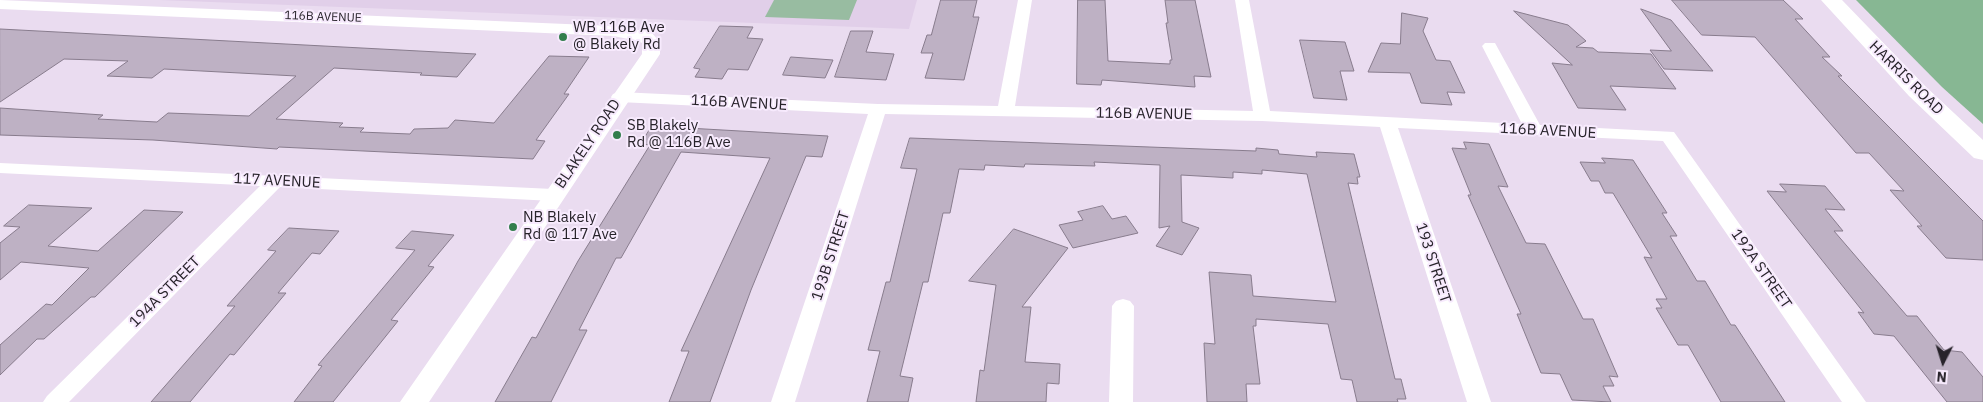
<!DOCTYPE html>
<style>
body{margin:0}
#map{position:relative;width:1983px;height:402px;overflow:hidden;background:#eadcf0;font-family:"IBM Plex Sans",sans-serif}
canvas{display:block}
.north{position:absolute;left:1918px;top:337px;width:50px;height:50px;-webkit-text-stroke:4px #f7eafd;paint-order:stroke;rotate:185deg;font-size:14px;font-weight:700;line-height:20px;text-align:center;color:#27232a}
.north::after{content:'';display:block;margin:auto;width:18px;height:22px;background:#27232a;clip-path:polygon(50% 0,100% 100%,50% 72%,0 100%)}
</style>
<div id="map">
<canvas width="1983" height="402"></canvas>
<div class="north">N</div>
</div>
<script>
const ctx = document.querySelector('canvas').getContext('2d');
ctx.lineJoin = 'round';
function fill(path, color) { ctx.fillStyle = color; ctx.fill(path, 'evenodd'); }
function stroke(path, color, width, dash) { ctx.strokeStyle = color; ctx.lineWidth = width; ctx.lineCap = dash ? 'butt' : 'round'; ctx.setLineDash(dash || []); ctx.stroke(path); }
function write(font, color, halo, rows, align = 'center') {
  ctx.font = font + ' "IBM Plex Sans",sans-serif'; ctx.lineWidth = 4; ctx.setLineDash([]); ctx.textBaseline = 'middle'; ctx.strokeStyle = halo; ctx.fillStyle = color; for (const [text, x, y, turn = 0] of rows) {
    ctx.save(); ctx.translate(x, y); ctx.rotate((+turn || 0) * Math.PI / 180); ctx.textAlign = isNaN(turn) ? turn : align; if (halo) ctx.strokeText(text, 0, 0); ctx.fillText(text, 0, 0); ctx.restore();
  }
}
fill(new Path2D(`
 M159,0h758l-8,29z`), '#e1cfe9');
fill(new Path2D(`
 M774,0h83l-8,20 -84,-3z`), '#98bca1');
fill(new Path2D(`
 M1856,0h127v124l-41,-37z`), '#87b793');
const building = new Path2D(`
 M941,0h36l-4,17h6l-15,63 -39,-2 8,-25h-12l6,-18h4z
 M1078,0h27l3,61 62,3v-4h2l-6,-37h2l-3,-23h30l16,77 -17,-1 1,11 -93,-7 -1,5 -24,-1z
 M1672,0h111l20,19h-8l35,38h-8l20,19h-4l145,145v39l-37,-2 -29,-32h5l-32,-36 14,1 -35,-38h-13l-101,-116 -53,-2z
 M1641,9l30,11 42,51 -49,-2 -14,-19 21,1z
 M1514,11l54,14 18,16 -10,6 17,1 5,4 53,2 25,35 -66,-3 16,24 -48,-2 -26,-45 20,2z
 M1402,13l26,5 -5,13 13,29 14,1 15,32 -18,-1 5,13 -31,-2 -11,-30 -42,-1 13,-29 19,1z
 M720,26l33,1 -6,11 16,1 -15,31 -20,-1 -6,10 -27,-2 5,-8 -6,-1z
 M0,29l476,25 -19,23 -37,-2 2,-2 -88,-5 -58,51 67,4 -4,4 25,1 -4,4 50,2 4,-5 34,-1 7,-8 39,3 55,-67 40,1 -25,37h5l-33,46 9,1 -12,18 -254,-12 -2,2 -124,-9 -153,-5v-27l103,7 -5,4 59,3 11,-9 81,3 47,-40 -132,-7 -12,9 -45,-2 21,-15 -64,-2 -64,43z
 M851,31h22l-7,21 28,2 -8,26 -51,-3z
 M1300,40l45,2 9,29h-14l7,29 -33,-2z
 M791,57l42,3 -8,18 -42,-3z
 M652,126l176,10 -6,21 -16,-1 -55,134 -41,112h-41l20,-51h-8l89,-193 -89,-6 -60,106h-5l-37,72h8l-36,72h-56l37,-65 4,1 42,-77 72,-116 -9,-1z
 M910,138l346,13v-3l22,2 1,4 38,3 -1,-5 38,2 6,23h-3l1,7 -10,-1 47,196h6l5,20h-9l1,3h-41l-5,-22 -11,-1 -13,-55 -72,-5v7h-3l7,58h-14l1,18h-40l-3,-59 11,1 -6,-72 42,3 2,21 83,6 -29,-128 -45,-4v4l-29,-2v6l-52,-3 1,47 17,6 -17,27 -26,-9 14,-20 -11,2 1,-63 -66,-3 1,4 -70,-2 -1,3 -39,-2 -1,5 -25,-1 -9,44h-7l-15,69h-5l-23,94 13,2 -5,24h-41l13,-51 -12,-1 18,-68h4l27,-113 -16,-1z
 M1464,142l25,2 19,43 -10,-1 28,57 19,1 38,75h10l25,58 -9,-1 5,10h-11l8,16 -39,-2 -12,-26 -19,-1 -24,-59h4l-53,-119h3l-19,-47 14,1z
 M1602,158l31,2 34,53h-5l15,23h-7l27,45h8l26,44h4l50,77h-64l-33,-57h-10l-22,-37h6l-6,-9h11l-23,-42 8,1 -39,-65h-8l-6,-12h-8l-11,-19 25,1z
 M1780,184l45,2 20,24 -20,-1 18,22h-9l73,85h10l27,34 18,2 21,25v25h-36l-53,-66 -20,-2 -16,-22 6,1 -97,-122 19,1z
 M29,205l63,3 -44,38 50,5 46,-41 39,2 -88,85h-4l-47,42h-7l-37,36v-30l46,-41 6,1 37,-37 -68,-6 -21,18v-37l20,-16 -16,-1z
 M1103,206l9,13 14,-3 12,17 -65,15 -14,-23 24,-5 -5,-8z
 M289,228l50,3 -19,23 -8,-1 -34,40h8l-52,62 -4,-1 -40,48h-39l84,-96h-8l49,-55 -8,-1z
 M1014,229l54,19 -46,59h9l-6,55 35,2 -1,20 -12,-1 -1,19h-70l4,-32 4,1 12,-86 -27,-4z
 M412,231l42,4 -26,31 6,1 -43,53 7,1 -65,81h-39l28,-36 -4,-1 97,-115 -19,-2z`);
fill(building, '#beb1c4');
stroke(building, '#887c8d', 1);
fill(new Path2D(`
 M1018,0h14l-17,106 238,5 -18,-111h14l21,111 252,13 -40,-78 3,-3h10l45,82 134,7 192,270h-24l-179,-261 -265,-13 93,274h-24l-87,-275 -118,-6 -377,-7 -90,288h-24l97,-288 -249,-12 -6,-2 -2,-3 2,-3 6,-2 259,12 120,2z
 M0,163l553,26 7,2 2,4 -2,4 -7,2 -273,-14 -211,215h-26l4,-6 213,-210 -260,-13z
 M1123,299l7,2 4,5 -1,96h-24l3,-96 4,-5z`), '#fff');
fill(new Path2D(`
 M0,0l613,26 38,6 9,10v12l-231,348h-29l242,-348v-11l-3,-2 -26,-5 -613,-27z`), '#fff');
fill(new Path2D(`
 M1821,0h21l83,86 58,54v20l-9,-2 -65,-62z`), '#fff');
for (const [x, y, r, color] of [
 [563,37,5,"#337e4d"],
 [617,135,5,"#337e4d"],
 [513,227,5,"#337e4d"]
]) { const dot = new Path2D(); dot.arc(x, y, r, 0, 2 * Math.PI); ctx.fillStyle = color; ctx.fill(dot); stroke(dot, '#f7eafd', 2); }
write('12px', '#27232a', '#f7eafd', [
 ["116B AVENUE",323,17,2]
]);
write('15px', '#27232a', '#f7eafd', [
 ["WB 116B Ave",573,28],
 ["@ Blakely Rd",573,45],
 ["SB Blakely",627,126],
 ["Rd @ 116B Ave",627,143],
 ["NB Blakely",523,218],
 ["Rd @ 117 Ave",523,235]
], 'left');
write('15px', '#27232a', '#f7eafd', [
 ["HARRIS ROAD",1906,78,45],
 ["116B AVENUE",739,103,3],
 ["116B AVENUE",1144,114,1],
 ["116B AVENUE",1548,131,3],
 ["BLAKELY ROAD",588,144,-56],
 ["117 AVENUE",277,181,3],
 ["193B STREET",831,256,-72],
 ["193 STREET",1433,263,72],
 ["192A STREET",1761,269,55],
 ["194A STREET",165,292,-45]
]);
</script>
